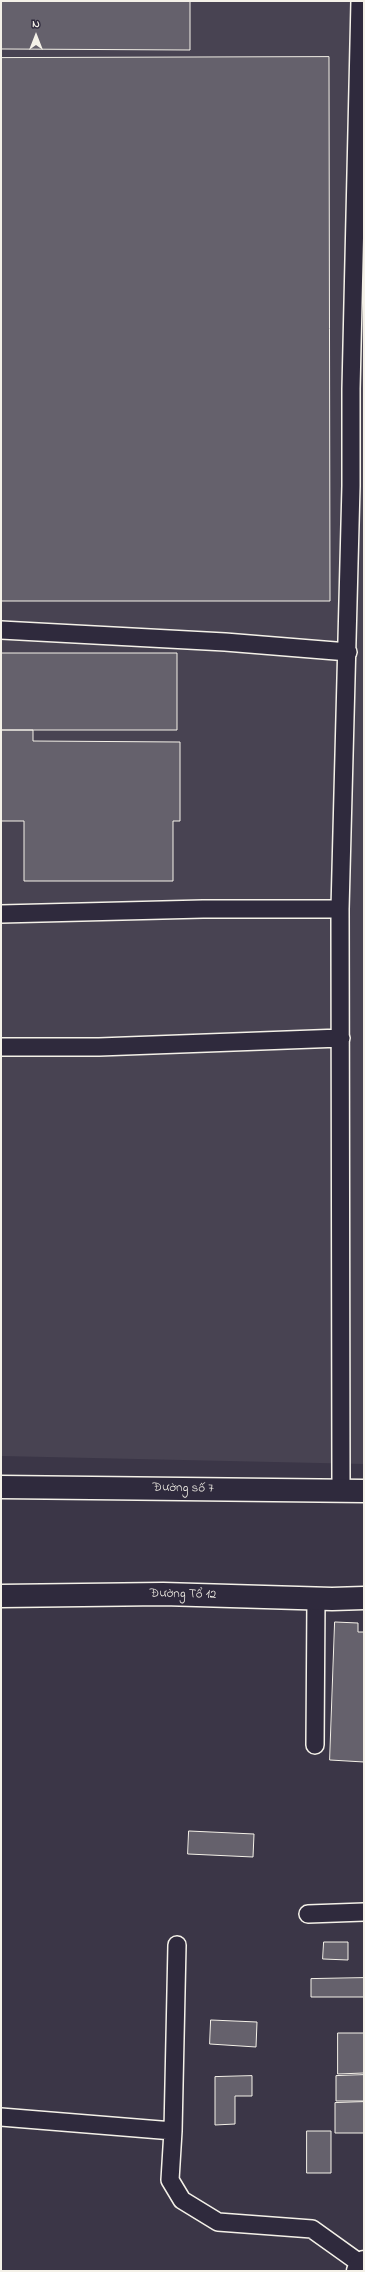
<!DOCTYPE html>
<meta charset="utf-8">
<style>
body{margin:0}
#map{position:relative;width:365px;height:2272px;overflow:hidden;background:#3b3647;font-family:"Indie Flower",sans-serif}
canvas{display:block}
.frame{position:absolute;inset:0;border:2px solid #f4f1e8;pointer-events:none}
.north{position:absolute;left:16px;top:16px;width:40px;height:40px;-webkit-text-stroke:3px #2f2a3d;paint-order:stroke;rotate:0deg;font-size:11px;font-weight:700;line-height:16px;text-align:center;color:#f4f1e8}
.north::after{content:'';display:block;margin:auto;width:14px;height:18px;background:#f4f1e8;clip-path:polygon(50% 0,100% 100%,50% 72%,0 100%)}
</style>
<div id="map">
<canvas width="365" height="2272"></canvas>
<div class="frame"></div>
<div class="north">N</div>
</div>
<script>
const ctx = document.querySelector('canvas').getContext('2d');
ctx.lineJoin = 'round';
function fill(path, color) { ctx.fillStyle = color; ctx.fill(path, 'evenodd'); }
function stroke(path, color, width, dash) { ctx.strokeStyle = color; ctx.lineWidth = width; ctx.lineCap = dash ? 'butt' : 'round'; ctx.setLineDash(dash || []); ctx.stroke(path); }
function write(font, color, halo, rows, align = 'center') {
  ctx.font = font + ' "Indie Flower",sans-serif'; ctx.lineWidth = 3; ctx.setLineDash([]); ctx.textBaseline = 'middle'; ctx.strokeStyle = halo; ctx.fillStyle = color; for (const [text, x, y, turn = 0] of rows) {
    ctx.save(); ctx.translate(x, y); ctx.rotate((+turn || 0) * Math.PI / 180); ctx.textAlign = isNaN(turn) ? turn : align; if (halo) ctx.strokeText(text, 0, 0); ctx.fillText(text, 0, 0); ctx.restore();
  }
}
fill(new Path2D(`
 M1,1h363v1463l-363,-8z`), '#484352');
const building = new Path2D(`
 M1,1h189v49l-189,-1z
 M329,57l1,544h-329v-543z
 M1,653h176v77h-176z
 M1,730h32v11l147,1v79h-7v60h-149v-60h-23z
 M335,1622l23,1v9h6v130l-34,-2z
 M189,1831l65,3 -1,23 -65,-3z
 M324,1942h24v18l-25,-1z
 M364,1978v19h-53v-18z
 M211,2020l46,2 -1,25 -46,-3z
 M338,2033h26v40l-26,1z
 M364,2075v26h-28v-25z
 M252,2076v20h-17v28l-20,1v-48z
 M364,2102v31h-29v-30z
 M307,2131h24v42h-24z`);
fill(building, '#65616c');
stroke(building, '#f4f1e8', 1);
const lane = new Path2D(`
 M1,630l224,12 123,10
 M1,914l202,-5h137
 M1,1047h98l242,-9
 M341,1491l-1,-582 11,-423v-97l9,-388
 M315,1745l1,-146
 M308,1914l56,-2
 M177,1945l-4,186 -3,49 12,20 36,22 94,7 49,35
 M1,2117l172,14`);
const street = new Path2D(`
 M1,1487l363,4
 M1,1596l162,-2 169,5 32,-1
 M358,2271l3,-7 3,-2`);
stroke(lane, '#f4f1e8', 20);
stroke(street, '#f4f1e8', 25);
stroke(lane, '#2f2a3d', 17);
stroke(street, '#2f2a3d', 22);
write('13px', '#f4f1e8', '#2f2a3d', [
 ["Đường số 7",183,1489,1],
 ["Đường Tổ 12",183,1595,1]
]);
</script>
